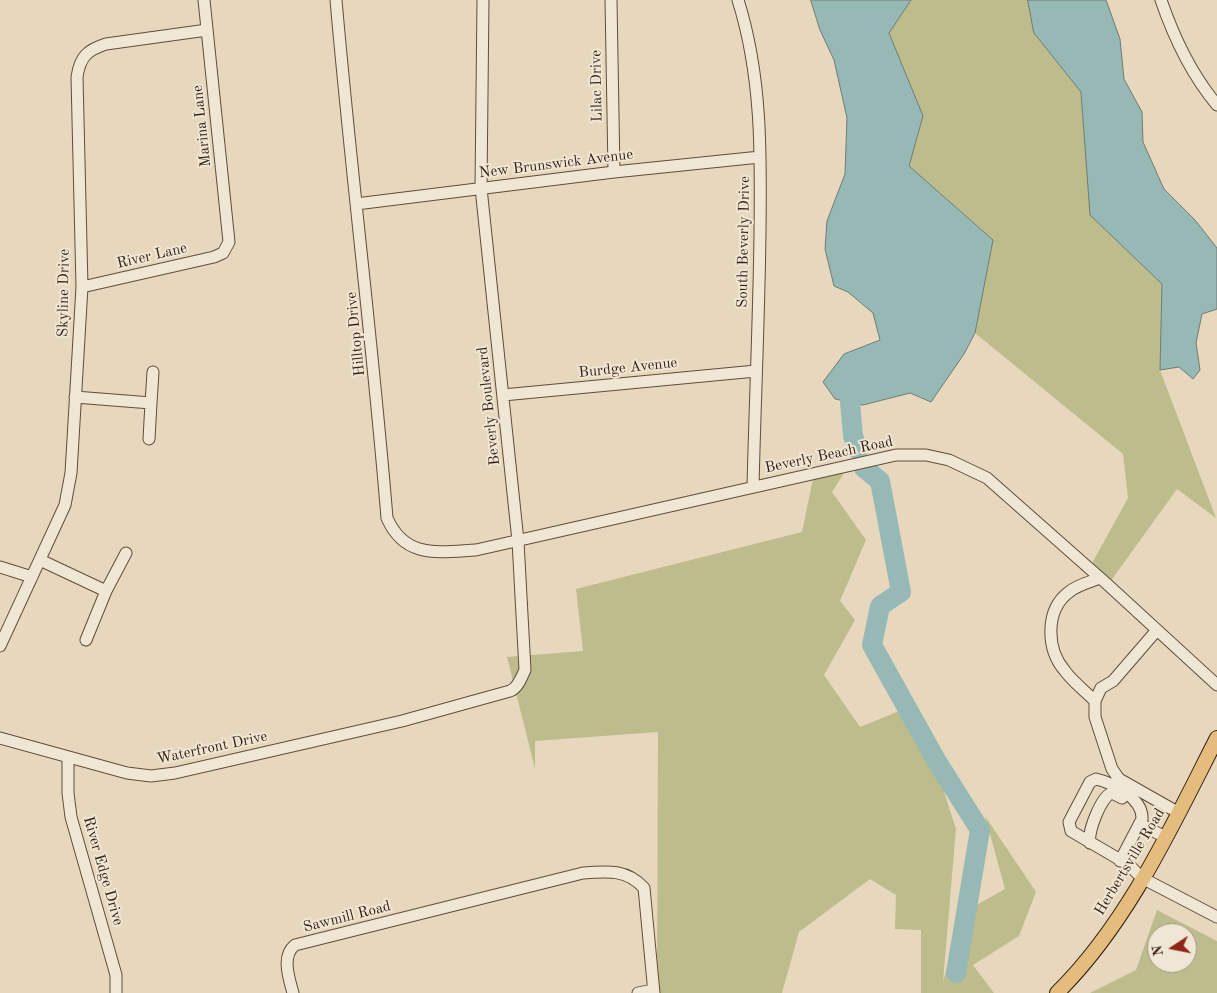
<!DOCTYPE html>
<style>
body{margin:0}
#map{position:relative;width:1217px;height:993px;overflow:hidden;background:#e7d8bd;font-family:"Old Standard TT",serif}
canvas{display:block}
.north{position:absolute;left:1147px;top:923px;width:50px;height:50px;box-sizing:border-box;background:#efe6d4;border:1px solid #a49686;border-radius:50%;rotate:259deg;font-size:14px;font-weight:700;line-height:20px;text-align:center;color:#341d11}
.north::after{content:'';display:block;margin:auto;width:18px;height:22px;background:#8f2418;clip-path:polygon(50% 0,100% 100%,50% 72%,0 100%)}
</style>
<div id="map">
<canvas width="1217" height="993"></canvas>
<div class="north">N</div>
</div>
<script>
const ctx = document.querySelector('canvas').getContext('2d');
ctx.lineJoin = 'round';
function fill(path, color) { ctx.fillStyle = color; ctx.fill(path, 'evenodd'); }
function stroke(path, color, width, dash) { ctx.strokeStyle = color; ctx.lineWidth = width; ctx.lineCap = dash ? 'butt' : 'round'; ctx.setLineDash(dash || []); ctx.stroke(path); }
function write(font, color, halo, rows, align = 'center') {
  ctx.font = font + ' "Old Standard TT",serif'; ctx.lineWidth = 4; ctx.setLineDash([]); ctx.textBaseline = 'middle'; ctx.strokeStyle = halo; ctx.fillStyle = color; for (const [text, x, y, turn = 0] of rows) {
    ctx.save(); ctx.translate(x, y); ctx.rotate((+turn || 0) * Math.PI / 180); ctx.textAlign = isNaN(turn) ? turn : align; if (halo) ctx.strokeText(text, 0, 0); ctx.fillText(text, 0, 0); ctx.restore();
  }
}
fill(new Path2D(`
 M911,0h117l6,33 47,59 10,123 71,69 -2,86 56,148 -39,-29 -67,93 -19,-17 37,-67 -5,-44 -148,-121 18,-93 -84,-74 14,-50 -34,-83z
 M844,473l-12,19 34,48 -26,61 15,19 -31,55 36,52 44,-18 38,76 14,44 -13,152 21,-69 41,-23 -20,-73 51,76 -17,44 -46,29 21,28h-73v-63l-26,-1 1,-34 -26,-16 -71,53 -17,61h-125l1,-261 -123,9v28l-28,-112 76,-6 -7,-62 226,-57 11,-53z
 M1157,910l60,31v52h-127l46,-23zM1157,933h30v30h-30z`), '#bdbc8c');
const water = new Path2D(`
 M811,0h100l-22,33 34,83 -14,50 84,74 -18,93 -11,21 -33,48 -21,-9 -47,12 -28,-6 -12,-17 21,-28 36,-14 -7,-27 -25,-21 -14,-6 -9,-37 2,-28 18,-47 2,-56 -13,-58 -14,-30z
 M1028,0h78l14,39 4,40 18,33 1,30 21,47 31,31 22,28v61l-15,5 -6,29 4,27 -7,9 -14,-12 -19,3 2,-86 -72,-69 -9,-123 -47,-59z`);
fill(water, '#97b9b5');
stroke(water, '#6f7b73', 1);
stroke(new Path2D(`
 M850,402l3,34 5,14
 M864,468l16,13 21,111 -21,14 -8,39 64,115 44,70 -24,143`), '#97b9b5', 20);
const minor = new Path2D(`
 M336,0c15,173 37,345 51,518 18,41 51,34 89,32l420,-95h30l23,5 38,18 120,106 110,101
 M611,0l3,172
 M738,0c24,76 23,154 22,233 -1,84 -5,169 -7,254
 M1161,0c13,38 30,74 56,105
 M356,204l258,-32 146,-15
 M82,287l132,-30 9,-4 6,-11 -25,-242
 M503,395l253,-24
 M75,397l76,6 -2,36
 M151,403l2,-31
 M40,560l66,31
 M0,567l32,10
 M1157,630l-44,51 -12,7 -6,13v16l17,52 7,10 60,34
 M86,640l20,-49 20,-38
 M0,646l65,-141 6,-32 11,-186 -5,-210c3,-20 10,-27 29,-33l101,-14
 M1095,701c-10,-10 -22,-19 -30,-30 -19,-22 -20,-61 4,-79 8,-7 21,-10 31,-14
 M0,738l127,35 24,3 24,-3 227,-52 108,-30c8,-3 11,-13 15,-21l-7,-129 -37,-353 2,-188
 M68,757v36l3,24 45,158v18
 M1140,824l25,13
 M1090,843c-3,-11 12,-48 22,-50l10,5
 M1120,861l22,-42c1,-21 -29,-36 -46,-40l-6,3 -21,40 2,9 58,34 13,13 75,39
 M293,993c-4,-15 -12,-37 2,-48l288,-72c24,-2 44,-4 61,15l10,105
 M638,993l15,-3`);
const major = new Path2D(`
 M1057,993c71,-70 115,-167 160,-255`);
stroke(minor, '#614c3c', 13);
stroke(major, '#341d11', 16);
stroke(minor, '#efe6d4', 11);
stroke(major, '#e4bc7e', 14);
write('15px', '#341d11', '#efe6d4', [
 ["Lilac Drive",597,86,-91],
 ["Marina Lane",202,126,-96],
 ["New Brunswick Avenue",556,164,-7],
 ["South Beverly Drive",744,242,-89],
 ["River Lane",152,256,-13],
 ["Skyline Drive",64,293,-89],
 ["Hilltop Drive",356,334,-96],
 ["Burdge Avenue",628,368,-6],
 ["Beverly Boulevard",489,406,-96],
 ["Beverly Beach Road",829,455,-12],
 ["Waterfront Drive",212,748,-12],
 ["Herbertsville Road",1130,862,-59],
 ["River Edge Drive",103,871,74],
 ["Sawmill Road",347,917,-14]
]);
</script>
